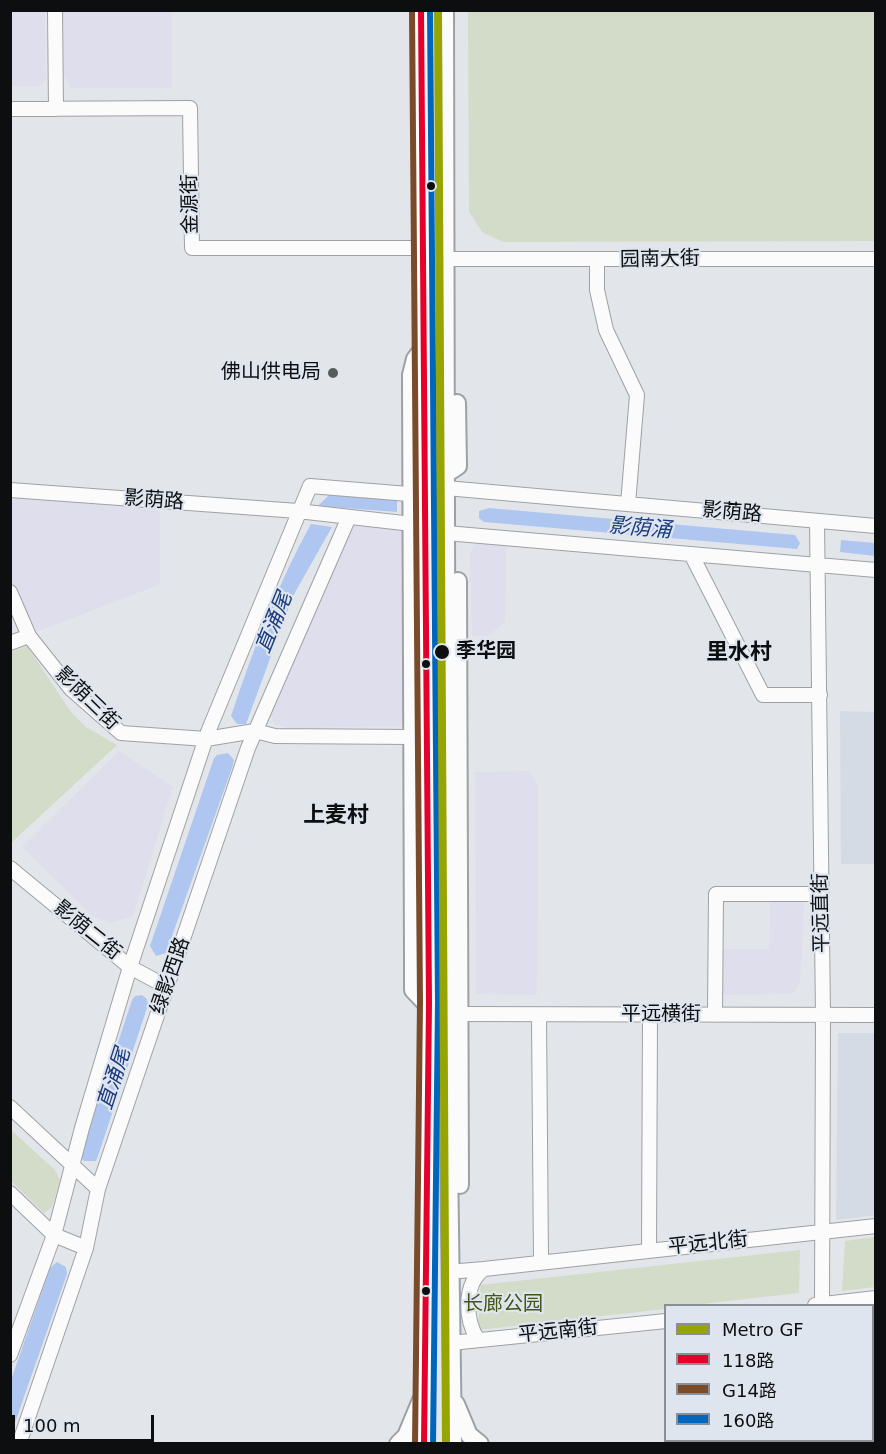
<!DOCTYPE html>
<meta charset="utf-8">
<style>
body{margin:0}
#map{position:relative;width:886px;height:1454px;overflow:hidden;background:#e2e6ea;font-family:"DejaVu Sans","Noto Sans SC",sans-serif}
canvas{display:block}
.frame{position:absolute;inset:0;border:12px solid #0c0e10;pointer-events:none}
.legend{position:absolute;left:664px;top:1304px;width:210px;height:138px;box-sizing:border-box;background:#dfe5ee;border:2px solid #8b8f95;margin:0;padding:8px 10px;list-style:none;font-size:18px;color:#0c0e10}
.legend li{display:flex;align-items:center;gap:12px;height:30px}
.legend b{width:30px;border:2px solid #8b8f95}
.scale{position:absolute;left:12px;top:1415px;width:142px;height:27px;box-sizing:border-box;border:3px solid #0c0e10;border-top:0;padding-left:8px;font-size:18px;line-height:21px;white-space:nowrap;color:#0c0e10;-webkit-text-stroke:4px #dfe5ee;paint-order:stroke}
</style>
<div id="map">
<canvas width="886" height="1454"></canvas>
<div class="frame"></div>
<ul class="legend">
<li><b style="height:8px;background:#96a404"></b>Metro GF</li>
<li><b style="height:8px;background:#e4002b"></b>118路</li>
<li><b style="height:8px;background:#7a4b2a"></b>G14路</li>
<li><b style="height:8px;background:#0065bd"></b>160路</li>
</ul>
<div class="scale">100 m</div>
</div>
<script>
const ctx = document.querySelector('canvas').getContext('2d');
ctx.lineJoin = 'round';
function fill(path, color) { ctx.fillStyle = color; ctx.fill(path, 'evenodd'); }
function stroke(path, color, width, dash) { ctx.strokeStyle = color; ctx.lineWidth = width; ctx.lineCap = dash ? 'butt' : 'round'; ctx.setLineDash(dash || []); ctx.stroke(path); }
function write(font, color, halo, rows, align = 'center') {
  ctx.font = font + ' "DejaVu Sans","Noto Sans SC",sans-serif'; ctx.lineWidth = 4.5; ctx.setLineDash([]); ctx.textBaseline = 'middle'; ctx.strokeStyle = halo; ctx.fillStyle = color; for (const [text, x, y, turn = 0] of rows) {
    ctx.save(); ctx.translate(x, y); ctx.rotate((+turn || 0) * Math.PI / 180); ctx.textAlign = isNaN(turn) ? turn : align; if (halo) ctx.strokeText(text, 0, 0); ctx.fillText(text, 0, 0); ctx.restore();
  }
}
fill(new Path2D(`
 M10,11h35l1,68 -6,7h-29z
 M63,11h109v77h-101l-8,-14z
 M14,499l143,8 3,7v67l-2,4 -124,48 -23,-54 -1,-77z
 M354,525l51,6 2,195 -120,2 -13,-4 -3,-9z
 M481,542l25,1 -1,79 -17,14h-16l-2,-83 6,-10z
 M119,751l54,36 -40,129 -23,7 -19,-8 -69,-68z
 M529,771l9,15 -1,209 -61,-1 -1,-222z
 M770,902h32l2,4 -4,77 -5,9 -6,2 -70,1 1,-46h49z`), '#dedeec');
fill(new Path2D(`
 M840,711l35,1v152h-34z
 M838,1033h37l1,182 -40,5z`), '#d4dbe5');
fill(new Path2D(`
 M468,11h407v230l-372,1 -21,-10 -13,-21z
 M27,646l44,66 15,15 31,18 -106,98v-191z
 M11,1130l44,40 5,10 -8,27 -8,6 -33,-32z
 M875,1237v50l-33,4 3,-50z
 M800,1250l-1,43 -106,12 -27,1 -1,3 -187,21 2,-45z`), '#d2dcc8');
fill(new Path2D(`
 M330,494l67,5v13l-79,-6z
 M489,508l306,27 5,8 -3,6 -313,-27 -5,-4v-7z
 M311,524l21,3 -39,69 -47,128h-9l-6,-8c22,-66 46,-131 80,-192z
 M841,540l34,3v13l-35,-4z
 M228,753l6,7 -1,5 -67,188 -10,3 -6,-10 64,-188 3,-3z
 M142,995l5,4 1,6 -50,151 -2,5h-12l-4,-4 52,-157 3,-4z
 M57,1262l9,5 1,7 -56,160v-54l39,-112z`), '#afc6f0');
const minor = new Path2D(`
 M55,10l1,99
 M10,109l180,-1 2,140h231
 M445,259h431
 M597,261v29l9,40 31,65 -9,109
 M446,488l430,38
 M10,490l288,21 123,14
 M817,521l6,494 -1,291
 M446,533l430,37
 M691,554l72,141h57
 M10,592l19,44 42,53 50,44 85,6 49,-8 20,5 137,1
 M10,643l19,-7
 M10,868l120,99 37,20
 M452,1014l424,1
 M539,1015l2,247
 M715,1015l1,-121h106
 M10,1107l88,82
 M10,1193l44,42 32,13
 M649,1250l1,-235
 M460,1271l24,-2
 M815,1305l61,-7
 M478,1340c-13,-20 -15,-56 6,-71l392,-43
 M451,1343l215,-22
 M10,1355l44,-120 28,-107 48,-161 78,-235 102,-246 111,9
 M19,1444l67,-196 12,-59 150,-441 101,-231
 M820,1444v-4`);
const major = new Path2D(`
 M421,10l8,992 -5,442
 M445,10l2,1004 6,430
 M424,347l-9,12 -4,16 2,582v33l16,17
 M446,474l12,-8 -1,-63
 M458,581l2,604
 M456,1404l13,31 11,9
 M398,1444l8,-8 15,-36`);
stroke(minor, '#9ea1a4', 16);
stroke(major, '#9ea1a4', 20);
stroke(minor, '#fbfbfc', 14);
stroke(major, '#fbfbfc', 16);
stroke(new Path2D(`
 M421,10l8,992 -5,442`), '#e4002b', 6);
stroke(new Path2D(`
 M412,10l8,992 -5,442`), '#7a4b2a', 6);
stroke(new Path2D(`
 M430,10l8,992 -5,442`), '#0065bd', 6);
stroke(new Path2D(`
 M438,10l8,1434`), '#96a404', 8);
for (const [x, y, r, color] of [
 [431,186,5,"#0c0e10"],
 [333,373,6,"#575a5c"],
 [442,652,8,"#0c0e10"],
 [426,664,5,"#0c0e10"],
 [426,1291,5,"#0c0e10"]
]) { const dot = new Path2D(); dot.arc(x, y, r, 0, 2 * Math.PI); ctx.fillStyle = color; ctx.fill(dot); stroke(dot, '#dfe5ee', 2); }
write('20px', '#0c0e10', '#dfe5ee', [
 ["金源街",191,204,-91],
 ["园南大街",660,260,-1],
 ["影荫路",154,501,4],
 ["影荫路",732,513,5],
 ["影荫三街",87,699,44],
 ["平远直街",822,913,-91],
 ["影荫二街",87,931,39],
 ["绿影西路",171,976,-71],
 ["平远横街",661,1015],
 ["平远北街",708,1244,-6],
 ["平远南街",558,1332,-6]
]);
write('20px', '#0c0e10', '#dfe5ee', [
 ["佛山供电局",321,373]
], 'right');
write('bold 20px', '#0c0e10', '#dfe5ee', [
 ["季华园",456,652]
], 'left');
write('20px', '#425711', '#dfe5ee', [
 ["长廊公园",503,1305]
]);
write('italic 21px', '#1a3b7e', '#dfe5ee', [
 ["影荫涌",640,529,5],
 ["直涌尾",275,623,-68],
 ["直涌尾",115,1079,-72]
]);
write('bold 22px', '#0c0e10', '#dfe5ee', [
 ["里水村",739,653],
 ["上麦村",336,816]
]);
</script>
